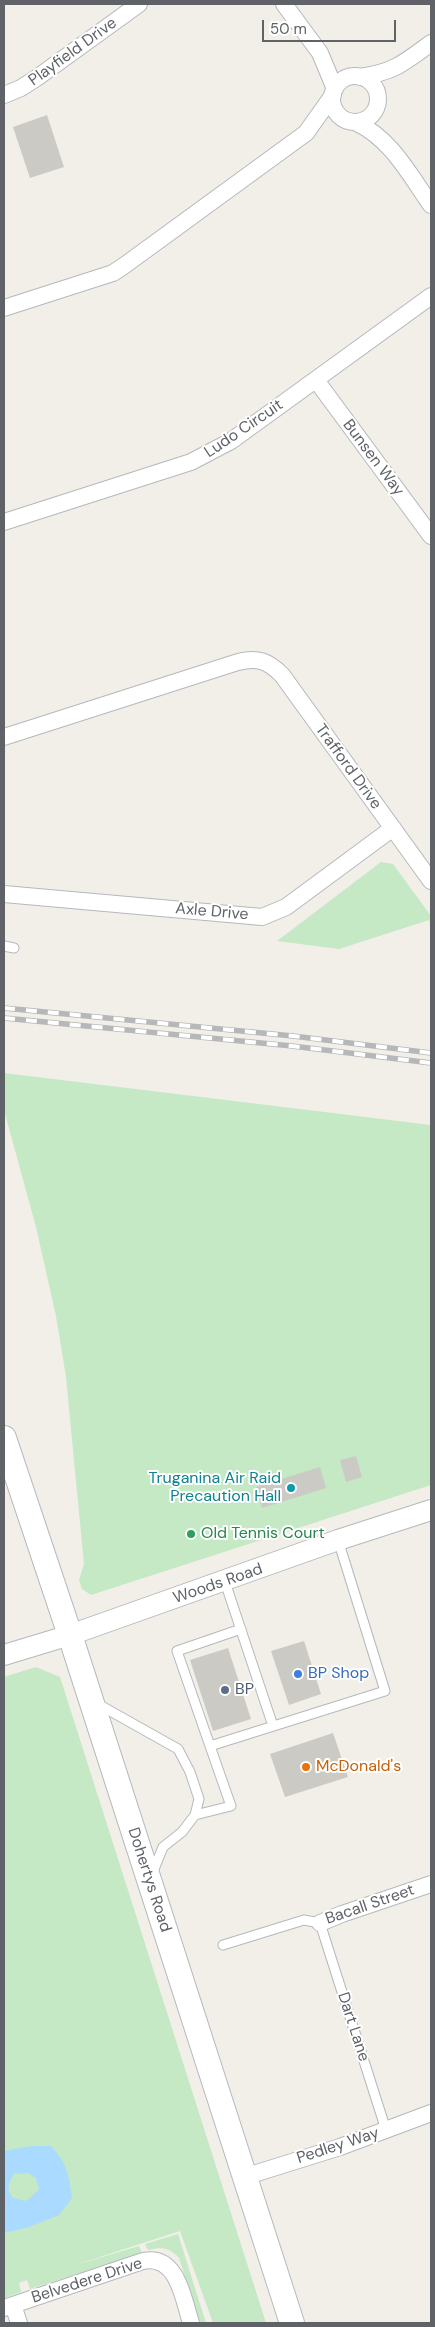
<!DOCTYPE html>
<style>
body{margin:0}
#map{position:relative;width:435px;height:2327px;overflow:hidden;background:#f1efe8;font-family:"DM Sans",sans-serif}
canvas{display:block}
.frame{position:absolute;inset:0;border:5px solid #5f6368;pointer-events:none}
.scale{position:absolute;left:262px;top:20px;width:134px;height:22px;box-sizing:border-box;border:2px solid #5f6368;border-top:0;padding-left:6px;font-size:15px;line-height:18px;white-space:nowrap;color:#5f6368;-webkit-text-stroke:4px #fff;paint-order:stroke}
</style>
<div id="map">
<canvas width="435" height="2327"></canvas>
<div class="frame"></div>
<div class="scale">50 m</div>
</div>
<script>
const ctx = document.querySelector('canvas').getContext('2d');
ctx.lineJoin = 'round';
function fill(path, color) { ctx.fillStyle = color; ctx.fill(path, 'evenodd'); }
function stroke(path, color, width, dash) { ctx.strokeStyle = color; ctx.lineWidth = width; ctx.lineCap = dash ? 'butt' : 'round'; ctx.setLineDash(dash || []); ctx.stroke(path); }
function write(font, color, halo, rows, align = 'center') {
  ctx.font = font + ' "DM Sans",sans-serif'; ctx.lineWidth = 4; ctx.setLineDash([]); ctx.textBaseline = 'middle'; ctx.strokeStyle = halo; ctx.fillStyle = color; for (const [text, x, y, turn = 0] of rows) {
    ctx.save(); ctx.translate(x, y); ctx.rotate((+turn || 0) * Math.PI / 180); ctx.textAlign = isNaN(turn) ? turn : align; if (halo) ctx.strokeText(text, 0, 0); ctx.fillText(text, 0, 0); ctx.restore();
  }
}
fill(new Path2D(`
 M381,862l12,2 38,52v11l-2,-7 -90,29 -62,-8z
 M4,1073l427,52v360l-340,110 -9,-6 -3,-9 5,-16 -18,-187 -10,-61 -20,-89 -32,-117z
 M36,1667l24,10 206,646h-53l-33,-92 -111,36 70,-21 3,7 -112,36 -3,-9 -8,3 2,9 -17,6v-621z
 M178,2234l28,89h-6l-21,-65c-10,-11 -17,-11 -31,-8l-3,-6z`), '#c5e8c5');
fill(new Path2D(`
 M32,2146h19c16,17 18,29 21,52l-13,17 -30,12 -25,6v-82zM28,2173l8,5 3,12 -13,11 -13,-3c-7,-9 -5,-14 1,-24z`), '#aadaff');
fill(new Path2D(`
 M47,115l17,52 -34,11 -17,-51z
 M356,1456l6,21 -16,5 -6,-22z
 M320,1467l6,21 -64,20 -6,-21z
 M304,1641l17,53 -32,11 -18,-54z
 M228,1648l23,71 -38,12 -23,-71z
 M333,1733l15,44 -63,20 -15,-43z`), '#cccac5');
const service = new Path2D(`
 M4,946l10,2
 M225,1582l48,144
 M96,1703l82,46 12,23 9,27 -4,16 -13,17 -19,15 -11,27
 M210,1746l-33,-95 64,-22
 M195,1815l36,-9 -21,-60 175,-55 -47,-151
 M223,1945l81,-25 16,3 66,207`);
const minor = new Path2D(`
 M284,4l36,49 15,36
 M332 99a23 23 0 1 1 46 0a23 23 0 1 1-46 0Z
 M360,77c34,-5 44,-14 71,-34
 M4,95l17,-7 17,-11 101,-73
 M357,123c34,16 52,51 74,82
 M4,308l109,-35 12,-8 181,-132 27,-38
 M316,380l115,156
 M4,522l187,-60 40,-21 200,-145
 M4,737l234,-75c20,-5 30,-1 44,13l149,206
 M4,894l258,23 24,-10 107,-79
 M320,1923l22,-9 89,-30
 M244,2177l96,-30 91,-34
 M13,2305l6,18
 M4,2308l139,-47c35,-7 40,38 48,62`);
const tertiary = new Path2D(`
 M4,1655l66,-20 268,-95 93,-30`);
const secondary = new Path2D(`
 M4,1438l66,197 222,688`);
stroke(service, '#b5b8bc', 11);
stroke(minor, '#b5b8bc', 18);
stroke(tertiary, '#b5b8bc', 22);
stroke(secondary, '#b6babf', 26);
stroke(service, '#fff', 9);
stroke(minor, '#fff', 16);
stroke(tertiary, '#fff', 20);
stroke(secondary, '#fff', 24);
const rail = new Path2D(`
 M4,1008l289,28 138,17
 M4,1018l288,28 139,17`);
stroke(rail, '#b6b7b8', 5.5);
stroke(rail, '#fff', 4, [11]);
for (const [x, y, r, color] of [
 [291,1488,5,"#0f9aa8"],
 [191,1534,5,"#2e9e5b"],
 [298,1674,5,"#3f7fe0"],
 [225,1690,5,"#5c6f8a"],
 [306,1767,5,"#e8710a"]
]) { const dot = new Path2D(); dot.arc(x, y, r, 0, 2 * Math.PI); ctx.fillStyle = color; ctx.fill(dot); stroke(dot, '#fff', 2); }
write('16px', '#5f6368', '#fff', [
 ["Playfield Drive",73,52,-36],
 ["Ludo Circuit",244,429,-34],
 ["Bunsen Way",373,458,53],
 ["Trafford Drive",348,767,54],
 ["Axle Drive",212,912,5],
 ["Woods Road",218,1584,-19],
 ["Dohertys Road",149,1880,72],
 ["Bacall Street",370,1905,-19],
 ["Dart Lane",353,2027,72],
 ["Pedley Way",338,2146,-18],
 ["Belvedere Drive",87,2281,-18]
]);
write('16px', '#0d838f', '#fff', [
 ["Truganina Air Raid",281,1479],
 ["Precaution Hall",281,1497]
], 'right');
write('16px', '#27864d', '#fff', [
 ["Old Tennis Court",201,1534]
], 'left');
write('16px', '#366cbe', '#fff', [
 ["BP Shop",308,1674]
], 'left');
write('16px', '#4e5e75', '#fff', [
 ["BP",235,1690]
], 'left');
write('16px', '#c56008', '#fff', [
 ["McDonald's",316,1767]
], 'left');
</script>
